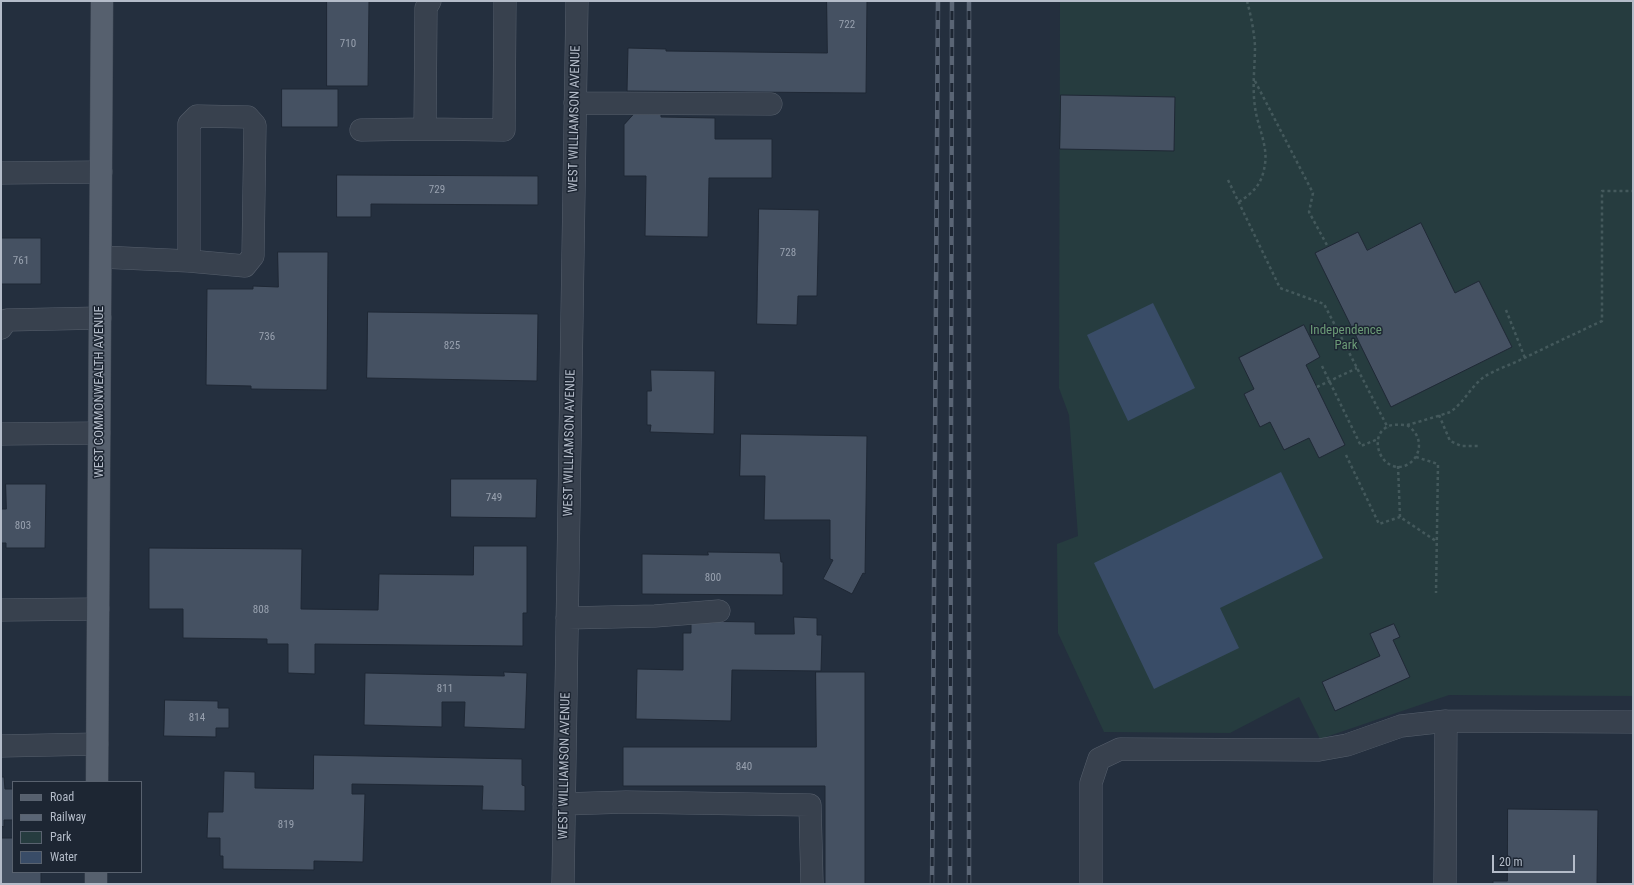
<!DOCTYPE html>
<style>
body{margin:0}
#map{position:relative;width:1634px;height:885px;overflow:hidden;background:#242f3e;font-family:"Roboto Condensed",sans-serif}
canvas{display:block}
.frame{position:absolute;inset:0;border:2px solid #b4bcc9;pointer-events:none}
.legend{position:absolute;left:12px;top:781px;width:130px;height:92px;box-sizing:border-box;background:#1d2633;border:1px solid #59626f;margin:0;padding:5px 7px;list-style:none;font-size:12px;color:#b4bcc9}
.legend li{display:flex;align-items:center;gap:8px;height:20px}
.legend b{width:20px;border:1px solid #59626f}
.scale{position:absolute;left:1492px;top:855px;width:83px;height:18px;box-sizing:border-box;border:2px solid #b4bcc9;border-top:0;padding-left:5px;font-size:12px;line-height:14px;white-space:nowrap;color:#b4bcc9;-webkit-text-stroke:3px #1d2633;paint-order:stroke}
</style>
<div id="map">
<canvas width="1634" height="885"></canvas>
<div class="frame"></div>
<ul class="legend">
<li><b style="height:5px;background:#56606e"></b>Road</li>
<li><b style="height:5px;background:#5a6575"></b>Railway</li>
<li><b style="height:11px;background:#263c3f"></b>Park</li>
<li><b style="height:11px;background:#394c67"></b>Water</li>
</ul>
<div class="scale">20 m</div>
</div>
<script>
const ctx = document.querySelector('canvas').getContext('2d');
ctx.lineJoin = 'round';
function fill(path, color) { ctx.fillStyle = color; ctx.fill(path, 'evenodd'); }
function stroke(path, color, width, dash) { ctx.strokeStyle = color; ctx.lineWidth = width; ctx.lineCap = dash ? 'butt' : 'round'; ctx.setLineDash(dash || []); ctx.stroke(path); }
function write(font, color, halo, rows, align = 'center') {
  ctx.font = font + ' "Roboto Condensed",sans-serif'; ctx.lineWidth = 3; ctx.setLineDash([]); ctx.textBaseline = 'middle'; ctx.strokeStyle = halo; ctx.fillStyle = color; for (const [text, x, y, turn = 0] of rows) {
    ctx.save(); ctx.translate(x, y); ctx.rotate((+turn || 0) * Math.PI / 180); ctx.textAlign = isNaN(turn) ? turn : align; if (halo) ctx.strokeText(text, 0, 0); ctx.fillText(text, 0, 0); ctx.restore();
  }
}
fill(new Path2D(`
 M1060,1h573v695l-184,-1 -129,44 -21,-42 -69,36 -126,-1 -46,-99 -1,-89 21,-8 -9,-121 -10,-27z`), '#263c3f');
fill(new Path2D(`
 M1153,303l42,85 -67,33 -41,-86z
 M1281,472l42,86 -103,50 19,40 -85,41 -60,-126z`), '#394c67');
const building = new Path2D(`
 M327,1h42l-1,85h-41z
 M827,1h40l-1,92 -239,-2 1,-43 38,1v2l161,2z
 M282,89h56v38h-56z
 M1061,95l114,2 -1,54 -114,-2z
 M634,114h27v3l54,1v21h57v39h-63l-1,59 -63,-1 1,-60h-22v-51z
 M337,175l201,1v29l-167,-1v13h-34z
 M759,209l60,1 -2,86h-19l-1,29 -40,-1z
 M1421,223l34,70 24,-12 33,66 -121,60 -76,-154 43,-21 9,18z
 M1,238h40v46h-40z
 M278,252h50l-1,138 -76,-1v-3l-45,-1 1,-96h46v-3l25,1z
 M368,312l170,2 -1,67 -170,-3z
 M1304,325l16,32 -14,8 39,80 -26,13 -10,-20 -25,12 -14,-28 -10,5 -16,-33 10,-5 -15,-31z
 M651,370l64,1 -1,63 -64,-2 1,-7h-4v-34h4z
 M741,434l126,2 -2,138 -2,-1 -11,21 -29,-15 10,-19 -3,-1v-39h-66l1,-44h-25z
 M451,479h86l-1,39 -85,-1z
 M6,484h40l-1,64h-39v-5h-5v-34h5z
 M474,546h53v67h-4v33l-208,-2v30l-27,-1v-29h-21v-5l-84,-1v-29h-34v-61l153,1 -1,60 77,1 1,-36 94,1z
 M708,552l72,1 1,9h2v33l-141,-1v-40l66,1z
 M794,617l23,1v17h5l-1,36 -89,-1 -1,51 -95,-2 1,-50 46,1v-37h8v-12l64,1v12h39z
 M1394,624l6,13 -7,3 17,37 -75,34 -13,-29 58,-26 -10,-22z
 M504,672l23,1 -2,56 -61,-2 1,-25h-23v25l-78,-2 1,-52 139,3z
 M816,672h49v212h-40v-98h-202v-39h193z
 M165,700l53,1v7h11v20h-13v9l-52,-1z
 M314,755l208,4v26l3,1v25l-43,-1 1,-24 -131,-2v10h13l-2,68 -49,-1v9l-91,-1v-13h-3v-18h-13l1,-26h15l1,-41 31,1v16l58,1z
 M1,777h3l1,12h8v31h-9v7l-3,-1z
 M1508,809l90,1 -1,73 24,1h-128v-3h14z
 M1,838h12v34h28v12h-40z`);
fill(building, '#455162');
stroke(building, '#1f2835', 1);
const minor = new Path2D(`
 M430,1l-4,7 -1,121 79,1 1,-129
 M575,103l196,1
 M361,130l64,-1
 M1,173l100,-1
 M101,257l88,4v-137l8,-8 51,1 7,8 -2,131 -8,10 -56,-5
 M1,328l6,-8 93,-2
 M1,434l98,-1
 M1,610l97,-1
 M567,618l88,-2 64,-5
 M1,746l96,-2
 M564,804l62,-2 184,3 2,79
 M563,884l14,-883
 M1091,884v-101l8,-24 21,-10 199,1 28,-5 54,-19 45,-5 187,1
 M1445,884l1,-163`);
const major = new Path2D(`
 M97,782l5,-781
 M96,884v-12`);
stroke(minor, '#565f6c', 23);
stroke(major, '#414a57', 23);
stroke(new Path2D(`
 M1255,81l58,112 -4,19 19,35
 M1228,180l52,108 44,16 64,124
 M1239,202c16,-11 23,-18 26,-38 3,-19 -8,-39 -10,-57 -3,-20 0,-41 0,-61 -1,-15 -4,-30 -8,-45
 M1506,310l19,48
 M1322,366l39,80 17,-7
 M1317,387l40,-19
 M1439,415l11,26 11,5h17
 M1407,425c28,19 1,55 -21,37 -9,-8 -12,-25 -2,-33 7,-6 15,-4 23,-4 5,-1 38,-11 43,-13 14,-9 21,-26 34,-35 10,-7 24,-11 36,-17 27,-13 54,-26 82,-39v-130h31
 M1346,455l33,69 21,-7
 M1416,457l22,7 -2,129
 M1398,466l2,51 36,24`), '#44595c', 2.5, [3, 3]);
stroke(minor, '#38414e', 22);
stroke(major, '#56606e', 22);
const rail = new Path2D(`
 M932,884l6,-883
 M950,884l2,-883
 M969,884v-883`);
stroke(rail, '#5a6575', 4.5);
stroke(rail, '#1d2633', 3, [9]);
write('11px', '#98a1af', null, [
 ["722",847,25],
 ["710",348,44],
 ["729",437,190],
 ["728",788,253],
 ["761",21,261],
 ["736",267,337],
 ["825",452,346],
 ["749",494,498],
 ["803",23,526],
 ["800",713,578],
 ["808",261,610],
 ["811",445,689],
 ["814",197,718],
 ["840",744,767],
 ["819",286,825]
]);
write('13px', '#b4bcc9', '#1d2633', [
 ["WEST WILLIAMSON AVENUE",575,119,-89],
 ["WEST COMMONWEALTH AVENUE",100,392,-90],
 ["WEST WILLIAMSON AVENUE",570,443,-89],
 ["WEST WILLIAMSON AVENUE",565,766,-89]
]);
write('13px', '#6b9a76', '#1d2633', [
 ["Independence",1346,331],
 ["Park",1346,346]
]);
</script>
